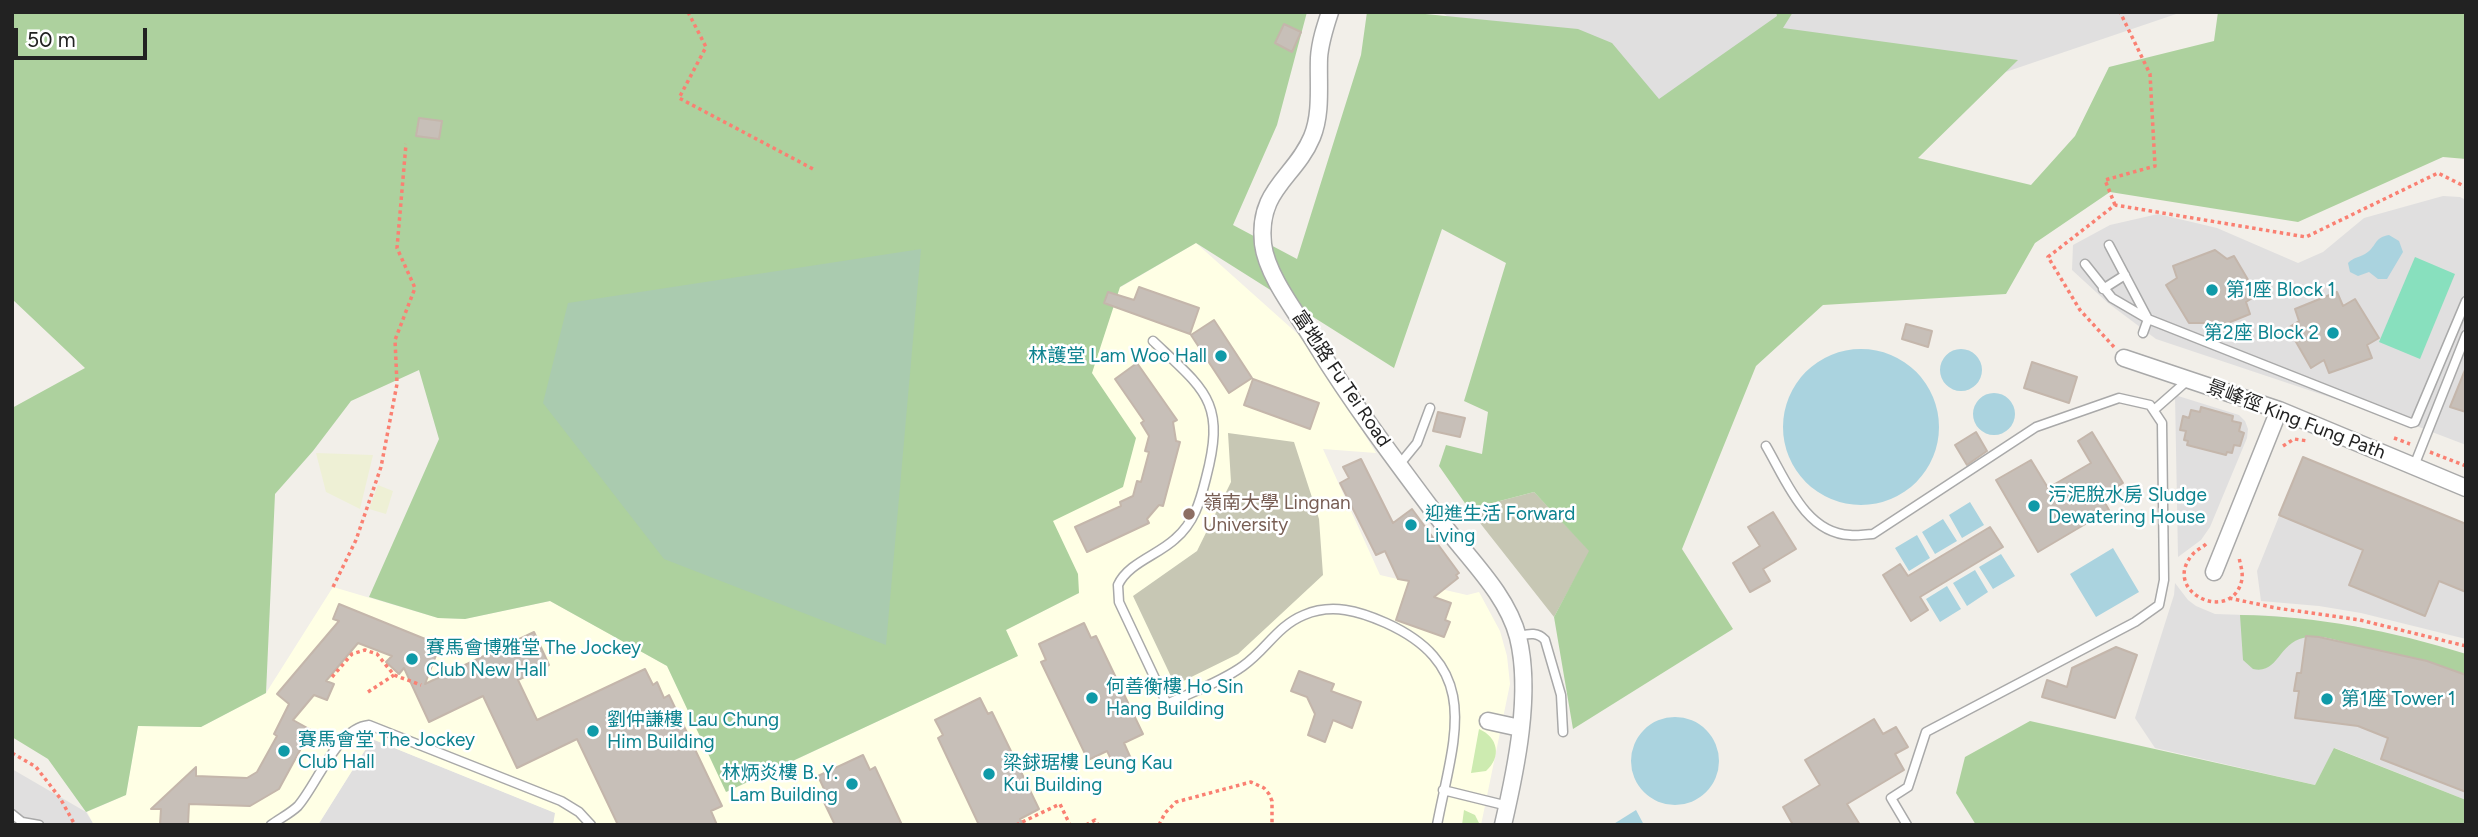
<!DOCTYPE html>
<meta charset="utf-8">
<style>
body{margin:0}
#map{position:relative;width:2478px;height:837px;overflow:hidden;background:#f2efe9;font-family:Figtree,sans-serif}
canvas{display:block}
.frame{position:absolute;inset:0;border:14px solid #222;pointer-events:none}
.scale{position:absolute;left:14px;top:28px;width:133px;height:32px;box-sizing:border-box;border:4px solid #222;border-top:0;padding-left:9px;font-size:21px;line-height:24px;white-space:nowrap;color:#222;-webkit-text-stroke:5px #fff;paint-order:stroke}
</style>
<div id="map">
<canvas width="2478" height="837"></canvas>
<div class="frame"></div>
<div class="scale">50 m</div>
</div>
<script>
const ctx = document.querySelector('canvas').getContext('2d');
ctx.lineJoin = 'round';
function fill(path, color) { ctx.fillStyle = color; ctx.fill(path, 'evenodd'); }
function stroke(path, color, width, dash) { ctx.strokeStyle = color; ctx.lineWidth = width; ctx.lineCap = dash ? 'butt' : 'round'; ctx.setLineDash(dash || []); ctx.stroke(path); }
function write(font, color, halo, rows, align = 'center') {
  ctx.font = font + ' Figtree,"Noto Sans TC",sans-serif'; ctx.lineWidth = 5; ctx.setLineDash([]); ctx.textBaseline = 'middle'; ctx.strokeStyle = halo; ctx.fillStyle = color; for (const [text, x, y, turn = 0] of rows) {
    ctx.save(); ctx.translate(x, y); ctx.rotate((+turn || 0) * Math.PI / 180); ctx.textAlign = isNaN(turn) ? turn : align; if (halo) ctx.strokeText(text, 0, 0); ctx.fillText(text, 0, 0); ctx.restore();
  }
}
fill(new Path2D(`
 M1441,12h741l-494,168z
 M2443,196l17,1 6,3v245l-47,-18 -263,-88 -48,-36 -36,-33 1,-25 37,-20 48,-11 59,14 81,35 25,-11 41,-34z
 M2175,395l64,20 6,6 3,8 -1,9 -37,89 -9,13 -23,17z
 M2303,457l163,67v115l-105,-26 -42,-7 -58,-5 -4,-30z
 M2175,583l13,17 8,6 19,8 60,2 83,11 108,27v146l-131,-52 -20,37 -160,-37 -20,-30 39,-123z
 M372,739l184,74 -3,12h-235z
 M12,769l74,43 8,13h-82z`), '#e0dfdf');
fill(new Path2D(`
 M1196,243l113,101 67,109 -53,-4 57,126 87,20 12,-3 21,39 7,25 3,28 -29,141h-928l2,-12 -183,-74 -54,86h-224l-7,-13 39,-17 12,-69 63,1 65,-34 67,-106 105,31 27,1 85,-18 117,65 60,126 290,-136 -11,-26 73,-37 -137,-201z`), '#ffffe5');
fill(new Path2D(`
 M1228,433l66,9 25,77 4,56 -85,79 -63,31 -42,-89 64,-45 34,-69z
 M1534,492l56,59 -36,66 -85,-108z`), '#c7c7b4');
fill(new Path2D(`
 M316,453l57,2 -13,54 -34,-17z
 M378,485l15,6 -7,23 -17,-5z`), '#eef0d5');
fill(new Path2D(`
 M1479,729c19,8 23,28 7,42l-15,2z
 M1464,810l11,5 5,10h-18z`), '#cdebb0');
fill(new Path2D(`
 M12,12h1295l-30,113 -44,100 64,34 64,-204 6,-43h38l173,17 34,14 47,56 118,-83 -1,-4h17l-10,16 235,32 -100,98 113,27 44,-49 34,-69 105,-26 4,-29h248v147l-23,-2 -145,65 -188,-30 -75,51 -29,51 -183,11 -67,61 -74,183 51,80 -160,100 -19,-112 35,-66 -55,-59 -65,17 -30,-43 7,-21 36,9 6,-42 -24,-11 42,-138 -64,-34 -48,139 -198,-125 -76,44 -28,86 44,65 -13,49 -70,34 25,53 1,19 -73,37 12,26 -292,136 -59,-126 -117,-65 -85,18 -27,-1 -69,-21 70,-158 -20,-69 -68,31 -38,50 -38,43 -9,199 -65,34 -63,-1 -12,69 -40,17 -38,-53 -36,-22v-329l73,-40 -73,-69z
 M2240,615c77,1 152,16 226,39v21c-38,-14 -76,-22 -115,-31 -13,-3 -28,-9 -42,-7 -31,2 -29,38 -56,32l-10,-9z
 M2030,721l285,64 19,-37 132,52v25h-490l-20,-32 9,-36z`), '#add19e');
fill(new Path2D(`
 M921,249l-35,396 -222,-86 -121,-156 25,-100z`), '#aacbaf');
fill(new Path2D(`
 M2415,257l40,17 -35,85 -41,-17z`), '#88e0be');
fill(new Path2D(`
 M2389,235l10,6 4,11 -16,27h-9l-9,-7 -11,4 -8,-4 -2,-9c6,-6 10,-5 17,-9 11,-6 9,-17 24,-19z
 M1940 370a21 21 0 1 1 42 0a21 21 0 1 1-42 0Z
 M1783 427a78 78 0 1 1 156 0a78 78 0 1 1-156 0Z
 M1973 414a21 21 0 1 1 42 0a21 21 0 1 1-42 0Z
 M1970,502l14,23 -22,13 -13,-23z
 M1943,519l14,22 -22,13 -13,-22z
 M1917,535l13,23 -21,13 -14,-23z
 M2113,548l26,44 -43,25 -26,-43z
 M2001,554l14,22 -22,13 -14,-22z
 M1975,570l13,22 -21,14 -14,-23z
 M1947,586l14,23 -21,13 -14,-23z
 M1631 761a44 44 0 1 1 88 0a44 44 0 1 1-88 0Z
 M1636,810l8,15h-32z`), '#aad3df');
const building = new Path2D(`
 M1284,24l17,8 -9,20 -17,-9z
 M419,118l23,3 -3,18 -23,-3z
 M2215,250l12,9 7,-3 23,39 -11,7 4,12 -42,17 -3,-8h-16l-23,-38 11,-7 -4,-12z
 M1139,287l60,21 -9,26 -86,-31 4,-11 26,8z
 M2337,292l6,14 12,-7 24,39 -12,7 5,13 -43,15 -5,-13 -13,8 -23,-40 11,-7 -4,-12z
 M1214,320l38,58 -23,15 -38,-58z
 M1906,324l26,7 -4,16 -26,-8z
 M2032,362l45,15 -8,26 -45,-15z
 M1137,363l40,57 -4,2 3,19 4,1 -17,64 -4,-1 -12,14 2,4 -62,29 -12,-25 46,-21 -1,-4 13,-6 4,-15 4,1 8,-30 -4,-1 4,-15 -8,-13 3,-2 -29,-42z
 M2465,370h1v42l-16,-5z
 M1253,379l66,24 -9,26 -66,-24z
 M2201,407l32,9 -1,5 9,2 -2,8 5,2 -4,13 -6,-1 -2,8 -5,-1 -1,3 -39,-10 1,-4 -4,-1 2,-9 -6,-1 3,-14 6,2 2,-8 9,2z
 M1438,412l27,6 -5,19 -27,-6z
 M1976,432l11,19 -20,14 -12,-20z
 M2092,432l31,51 -22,13 8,14 -71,42 -42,-72 35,-20 17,28 43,-25 -13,-22z
 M2303,457l163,67v68l-27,-11 -14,35 -76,-31 14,-35 -84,-35z
 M1361,459l32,64 19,-14 47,64 -3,2 2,3 -24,19 17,6 -6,17 5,2 -6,15 -48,-17 13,-39 -11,-2 -13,-28 -9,4 -36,-72 9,-5 -6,-11z
 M1773,512l23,37 -33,20 7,12 -20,11 -17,-29 27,-17 -12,-19z
 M1990,527l13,20 -83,50 8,13 -17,11 -28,-46 17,-11 8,12z
 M339,604l101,41 -15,39 109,-52 15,33 -31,15 19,40 108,-51 8,16 4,-3 7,16 5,-3 53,111 -11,5 6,14h-99l-41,-86 -60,29 -34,-72 -54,26 -25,-54 -5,6 -13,-12 6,-6 -34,-13 -32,38 8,3 -7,16 -13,-5 -21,25 18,10 -32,59 -29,17 -61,-2 -1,21h-28l1,-16h-10l45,-42v9l51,2 10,-6 20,-36 -3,-2 15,-30 -12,-10 62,-73 -6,-2z
 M1084,623l7,15 5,-2 47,98 -19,9 8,18 -16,8 -9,-18 -19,9 -47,-98 5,-2 -7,-16z
 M2306,636l13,1 108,24 39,14v117l-85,-33 7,-21 -30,-12 -63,-8 4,-27h-5l3,-18h4z
 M2116,647l21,8 -22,63 -73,-21 5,-17 20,7 5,-19z
 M1299,671l35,13 -3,7 30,11 -9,26 -19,-8 -8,22 -17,-7 7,-21 -8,-17 -16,-6z
 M980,698l8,16 4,-2 47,97 -19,10 3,6h-44l-41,-87 5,-3 -8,-15z
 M1874,719l9,15 13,-7 12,20 -13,7 9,16 -57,34 13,21h-67l-10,-18 37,-22 -15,-25z
 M863,755l7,15 5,-3 27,58h-67l-15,-31 5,-3 -7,-15z`);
fill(building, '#c7bfb8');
stroke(building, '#c4b6ab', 2);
const service = new Path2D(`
 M2109,245l39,74 -5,14
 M2085,264l27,34 36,21 263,104 4,-1 51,-121
 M2103,289l22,-14
 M1153,341c53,50 73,61 53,137 -6,24 -12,45 -31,61 -17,16 -47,24 -57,46l1,17 48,102c25,-12 54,-22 76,-38 23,-16 34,-40 61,-51 28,-12 55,-4 82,8 99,45 67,117 51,202
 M2154,410l34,-30
 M1766,446c20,34 39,87 84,89 8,1 15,-1 23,-1l163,-107 83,-29 31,7 12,18 2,157 -5,25 -24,17 -209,110 -18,55 -17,11 16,27
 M1399,465l18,-22 13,-35
 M2414,466l52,-131
 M1518,636c10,-2 19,-5 27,4l16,55 2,37
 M1443,790l65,16
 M12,814l10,8 17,3
 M271,825c8,-6 20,-12 27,-19 20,-23 39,-78 71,-81l192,76 18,11 12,13`);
const minor = new Path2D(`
 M1330,12c-5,15 -10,30 -11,46 -1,26 3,55 -7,79 -17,41 -55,52 -49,107 4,33 37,73 54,102 39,63 84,122 128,181 26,34 62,68 73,110 14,56 -2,132 -15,188
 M2124,358l155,52 187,78
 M2214,572l65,-162
 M1488,721l32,7`);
stroke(service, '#a9a9a9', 11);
stroke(minor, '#a9a9a9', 19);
stroke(new Path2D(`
 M688,12l18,35 -27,51 136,72
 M2115,205l-10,-25 50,-14 -5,-92 -30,-62
 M2114,347l-34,-37 -32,-53 67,-52 191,32 132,-64 28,14
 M2394,438l16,6
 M2283,446l11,-7 14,2
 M2430,452l36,14
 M2206,544c-4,4 -10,6 -13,10 -34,38 40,72 49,25 1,-8 -2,-15 -3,-22
 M333,587l23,-47 25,-73 16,-83 -2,-44 20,-52 -18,-40 9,-104
 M2229,598l47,10 84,12 106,26
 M332,677l20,-23 13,-4 12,4 17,21 27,10
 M368,692l26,-17
 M12,753l24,14 24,31 15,27
 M1016,825l44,-21 10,21
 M1086,825l9,-5 3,5
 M1159,825l6,-12 11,-11 75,-20 13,6 5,6 3,7v24`), '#fa8072', 3.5, [3.5, 3.5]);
stroke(service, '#fff', 8);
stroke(minor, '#fff', 16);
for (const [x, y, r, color] of [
 [2212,290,7,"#0f9aa8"],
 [2333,333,7,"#0f9aa8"],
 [1221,356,7,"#0f9aa8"],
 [2034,506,7,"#0f9aa8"],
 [1189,514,7,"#8d6e63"],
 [1411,525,7,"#0f9aa8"],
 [412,659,7,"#0f9aa8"],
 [1092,698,7,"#0f9aa8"],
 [2327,699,7,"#0f9aa8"],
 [593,731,7,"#0f9aa8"],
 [284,751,7,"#0f9aa8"],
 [989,774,7,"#0f9aa8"],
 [852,784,7,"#0f9aa8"]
]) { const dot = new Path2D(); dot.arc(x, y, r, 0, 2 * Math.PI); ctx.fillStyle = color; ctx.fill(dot); stroke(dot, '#fff', 2.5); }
write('19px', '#0d838f', '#fff', [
 ["第1座 Block 1",2226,290],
 ["第2座 Block 2",2319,333,"right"],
 ["林護堂 Lam Woo Hall",1207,356,"right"],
 ["污泥脫水房 Sludge",2048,495],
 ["Dewatering House",2048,517],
 ["迎進生活 Forward",1425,514],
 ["Living",1425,536],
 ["賽馬會博雅堂 The Jockey",426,648],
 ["Club New Hall",426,670],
 ["何善衡樓 Ho Sin",1106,687],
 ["Hang Building",1106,709],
 ["第1座 Tower 1",2341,699],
 ["劉仲謙樓 Lau Chung",607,720],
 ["Him Building",607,742],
 ["賽馬會堂 The Jockey",298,740],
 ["Club Hall",298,762],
 ["梁銶琚樓 Leung Kau",1003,763],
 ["Kui Building",1003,785],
 ["林炳炎樓 B. Y.",838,773,"right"],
 ["Lam Building",838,795,"right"]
], 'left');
write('19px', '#222', '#fff', [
 ["富地路 Fu Tei Road",1341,379,56],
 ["景峰徑 King Fung Path",2296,420,21]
]);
write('19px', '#785e54', '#fff', [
 ["嶺南大學 Lingnan",1203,503],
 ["University",1203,525]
], 'left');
</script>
